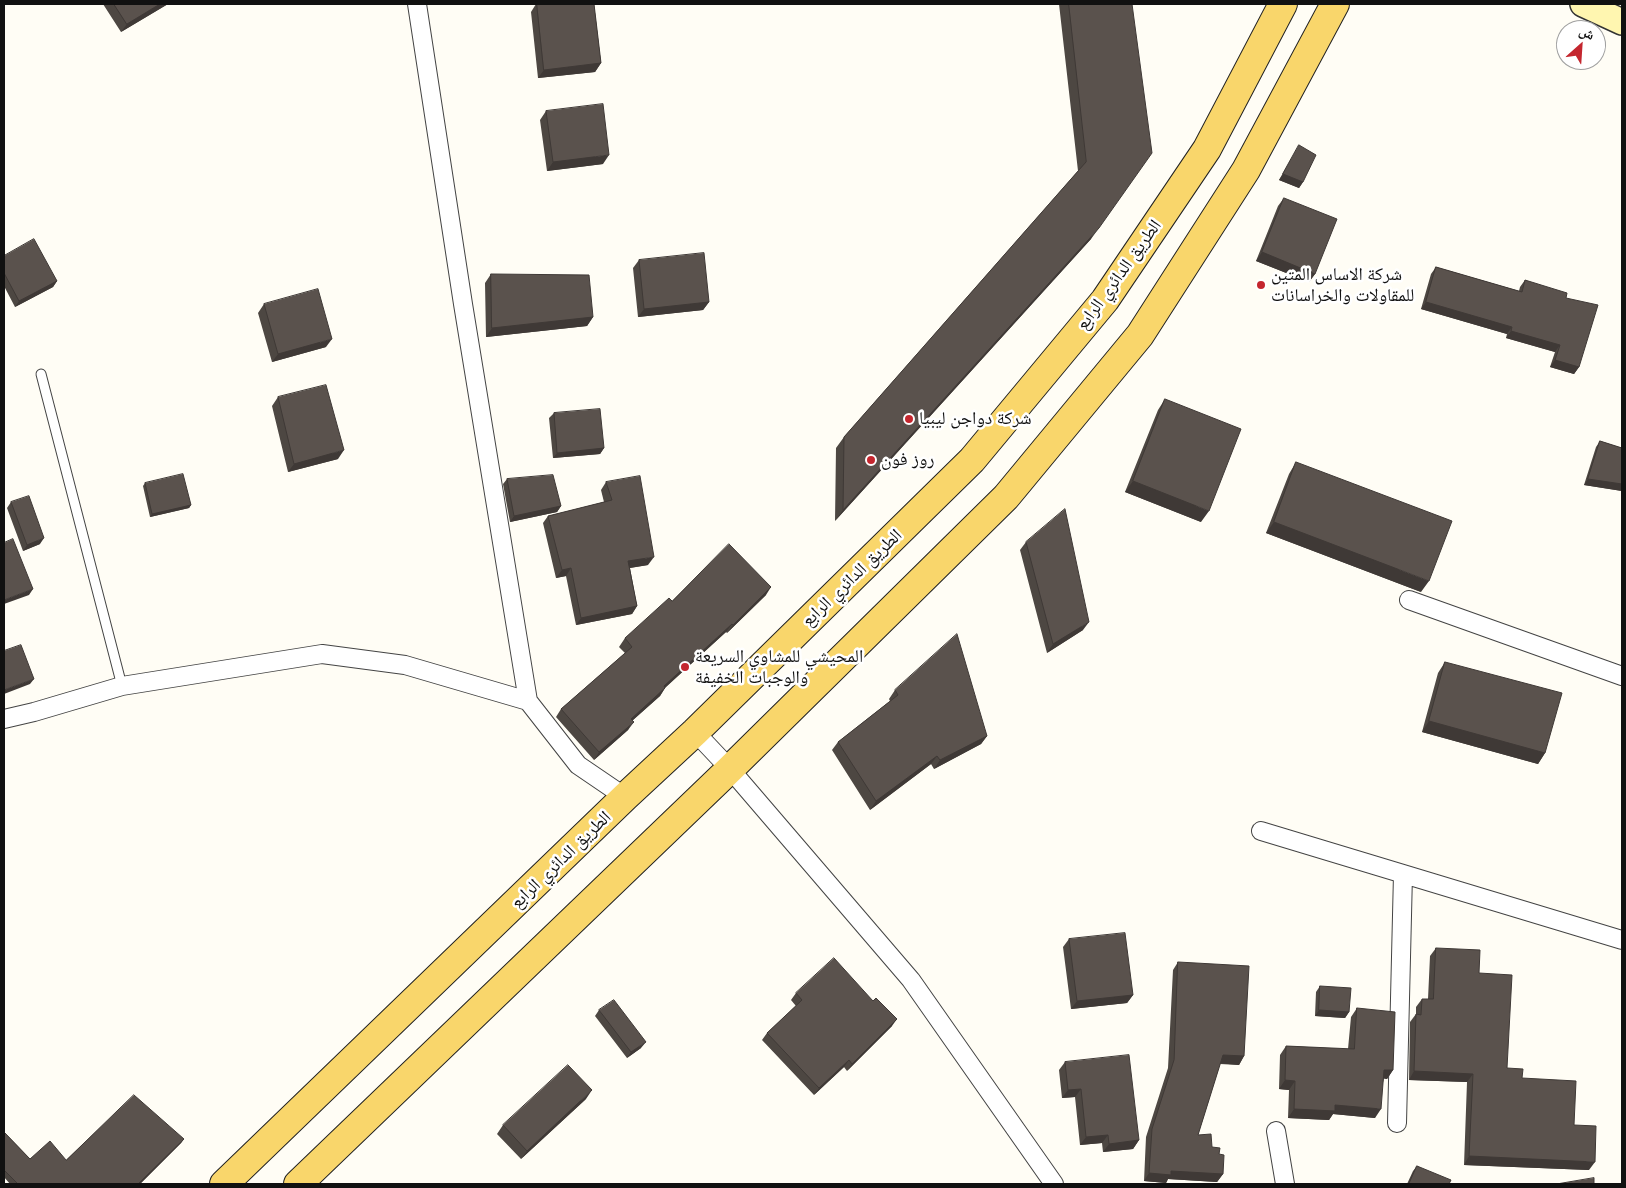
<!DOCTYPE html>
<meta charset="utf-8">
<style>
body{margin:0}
#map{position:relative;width:1626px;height:1188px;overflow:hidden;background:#fffdf5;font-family:"Roboto Serif","Noto Naskh Arabic",serif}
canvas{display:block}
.frame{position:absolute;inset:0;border:5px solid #111;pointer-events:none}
.north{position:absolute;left:1556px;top:20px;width:50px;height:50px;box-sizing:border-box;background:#fff;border:1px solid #a0a0a0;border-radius:50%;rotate:26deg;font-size:14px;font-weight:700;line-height:20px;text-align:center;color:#111}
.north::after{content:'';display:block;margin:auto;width:18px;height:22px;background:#c4262e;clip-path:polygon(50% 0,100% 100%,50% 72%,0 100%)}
</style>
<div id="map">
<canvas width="1626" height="1188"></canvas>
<div class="frame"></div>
<div class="north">ش</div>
</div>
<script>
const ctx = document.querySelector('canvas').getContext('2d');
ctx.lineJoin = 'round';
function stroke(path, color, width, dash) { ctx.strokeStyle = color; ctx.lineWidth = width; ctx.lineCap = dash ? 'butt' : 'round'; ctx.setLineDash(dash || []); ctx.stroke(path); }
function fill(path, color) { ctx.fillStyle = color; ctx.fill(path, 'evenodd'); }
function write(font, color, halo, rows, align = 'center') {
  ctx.font = font + ' "Roboto Serif","Noto Naskh Arabic",serif'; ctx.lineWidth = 5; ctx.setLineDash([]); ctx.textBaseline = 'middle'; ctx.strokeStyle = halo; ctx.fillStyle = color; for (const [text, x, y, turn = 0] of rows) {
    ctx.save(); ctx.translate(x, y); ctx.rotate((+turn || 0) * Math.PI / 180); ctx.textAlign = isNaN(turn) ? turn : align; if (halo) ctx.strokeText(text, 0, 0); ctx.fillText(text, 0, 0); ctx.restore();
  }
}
const lane = new Path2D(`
 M41,374l81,312`);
const street = new Path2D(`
 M417,4l46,300 65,397
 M1409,600l213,76
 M4,719l30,-7 88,-26 200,-32 83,11 123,36 50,64 47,32
 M695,732l35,37 181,211 143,204
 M1261,831l361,109
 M1397,1123l6,-249
 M1276,1131l9,53`);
const secondary = new Path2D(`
 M1583,4l39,18`);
const primary = new Path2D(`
 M224,1184l401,-387 70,-65 277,-272 133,-160 102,-151 76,-145
 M298,1184l432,-415 276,-272 134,-162 106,-165 89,-166`);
stroke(lane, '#444', 11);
stroke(street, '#444', 20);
stroke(secondary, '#333', 28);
stroke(primary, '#222', 30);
stroke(lane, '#fff', 9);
stroke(street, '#fff', 18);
stroke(secondary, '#fff6b0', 25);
stroke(primary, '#f9d66b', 28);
fill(new Path2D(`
 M103,4h65l-47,28z
 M536,4h58l7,59 -6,9 -57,6 -7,-66z
 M1059,4h73l-41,235 -256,282 1,-73 8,-11 234,-266z
 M546,111l57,53 -56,7 -7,-51z
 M1299,145l4,37 -4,6 -20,-8z
 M1284,198l31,76 -6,8 -53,-21 22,-55z
 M4,256l53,25 -4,6 -38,20 -11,-21z
 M639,260l70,42 -6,8 -65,7 -5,-49z
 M1436,267l83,24 1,-4 5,-7 41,18 13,69 -5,7 -24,-7 5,-15 -49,-14 1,-4 -86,-25 10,-35z
 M491,274l102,43 -6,9 -101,11 -1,-54z
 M264,304l62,43 -54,15 -14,-49z
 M278,397l60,62 -50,13 -16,-66z
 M1165,399l36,123 -76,-30 33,-82z
 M554,413l50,35 -4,6 -47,4 -4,-40z
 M1600,441l22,7v43l-38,-6 12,-38z
 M1296,462l125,130 -155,-59 23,-59z
 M507,479l54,27 -4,6 -47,10 -7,-38z
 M606,482l42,83 -18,3 7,38 -5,8 -56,11 -10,-49 -10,2 -13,-55 5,-7 56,-14 -3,-12z
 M145,483l46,22 -2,3 -39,9 -7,-31z
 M11,502l29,42 -17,7 -16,-43z
 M1026,542l57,88 -36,23 -27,-103z
 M766,595l-39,38 -1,-1 -61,56 -5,8 -28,25 -4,9 -34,30 -38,-43 5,-8 64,-56 -6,-6 6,-9 47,-37z
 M1445,662l100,91 -7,11 -116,-32 16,-59z
 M895,690l92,46 -6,8 -47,25 -3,-5 -61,46 -38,-60 6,-8 52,-41 -1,-2z
 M1069,939l64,56 -6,8 -56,6 -8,-62z
 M1436,948l43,25 28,95 15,10 52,47 15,45 -125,-5 3,-83 -58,-2 1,-58 6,-8v-7l6,-8h6l2,-43z
 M1178,962l66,94 -5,9 -19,-1 -22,71 21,19 4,20 -6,8 -49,-3 -2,4 -22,-2 2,-44 22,-69 5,-98z
 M1320,986l29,26 -4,6 -30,-2 1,-24z
 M796,993l96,33 -45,45 -3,-4 -30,28 -52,-55 5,-7 29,-27 -5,-6z
 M1357,1008l36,62 -6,9 -3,-1 -9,40 -42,-4 -4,6 -41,-2 1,-28 -10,-1 1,-34 6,-9 62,3 3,-32z
 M599,1010l42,38 -14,10 -32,-42z
 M1065,1062l74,78 -6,9 -30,3 -1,-9 -22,2 -5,-48 -13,1 -3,-28z
 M586,1099l-65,60 -24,-25 6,-9z
 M4,1132l26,27 36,1 118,-21 -3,4 -41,41h-130l-6,-7z
 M1417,1166l32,18h-42l6,-13z`), '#4d4742');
fill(new Path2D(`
 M160,4h8l-47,28 6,-8z
 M601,63l-6,9 -57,6 6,-8z
 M609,155l-6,9 -56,7 6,-9z
 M1283,174l20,8 -4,6 -20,-8z
 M1099,228l-8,11 -256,282 8,-11z
 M1262,252l53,22 -6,8 -53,-21z
 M57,281l-4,6 -38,20 4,-6z
 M709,302l-6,8 -65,7 6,-8z
 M1426,302l86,25 -5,7 -86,-25z
 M593,317l-6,9 -101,11 6,-9z
 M1511,331l49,14 -5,7 -49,-14z
 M332,339l-6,8 -54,15 6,-8z
 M1555,360l24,7 -5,7 -24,-7z
 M604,448l-4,6 -47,4 4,-5z
 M344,450l-6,9 -50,13 6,-8z
 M1588,479l34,5v7l-38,-6z
 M1133,481l76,30 -8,11 -76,-30z
 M191,505l-2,3 -39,9 2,-3z
 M561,506l-4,6 -47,10 4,-6z
 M1274,522l155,59 -8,11 -155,-59z
 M44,538l-4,6 -17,7 4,-6z
 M654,557l-6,8 -25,4 5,-8z
 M571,568l-5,8 -10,2 6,-8z
 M771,587l-5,8 -39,38 6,-8z
 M33,589l-4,6 -25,9v-4z
 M637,606l-5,8 -56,11 5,-7z
 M1089,622l-6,8 -36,23 6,-9z
 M732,624l-6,8 -68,62 6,-8z
 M34,679l-4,5 -26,10v-4z
 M665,688l-5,8 -35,31 6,-8z
 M1429,721l116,32 -7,11 -116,-32z
 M634,722l-6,8 -34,30 5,-8z
 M987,736l-6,8 -47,25 6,-9z
 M937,756l-6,8 -61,46 6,-9z
 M1133,995l-6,8 -56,6 6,-8z
 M1319,1010l30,2 -4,6 -30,-2z
 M897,1019l-5,7 -45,45 5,-7z
 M646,1042l-5,6 -14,10 4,-6z
 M1223,1055l21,1 -5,9 -22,-2z
 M849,1060l-5,7 -30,28 5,-7z
 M1384,1070h9l-6,9 -9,-1z
 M1414,1071l59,3 -6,8 -58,-2z
 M1285,1080l10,1 -6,9 -10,-1z
 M1081,1089l-6,8 -13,1 6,-8z
 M592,1090l-6,9 -65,60 6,-8z
 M1335,1105l46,4 -6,9 -42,-4 -4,6 -41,-2 6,-9z
 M1108,1135l-6,8 -22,2 6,-8z
 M184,1139l-3,4 -41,41h-2z
 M1139,1140l-6,9 -30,3 6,-8z
 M1469,1156l126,6 -6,8 -125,-5z
 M1171,1171l52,3 -6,8 -49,-3 -2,4 -22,-2 5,-8z`), '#3f3936');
const building = new Path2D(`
 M114,4h46l-33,20z
 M537,4h57l7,59 -57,7z
 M1069,4h63l20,149 -53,75 -256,282 1,-73 242,-275z
 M603,104l6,51 -56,7 -7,-51z
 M1299,145l17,10 -13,27 -20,-8z
 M1284,198l53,21 -22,55 -53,-22z
 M34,239l23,42 -38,20 -15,-28v-17z
 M704,253l5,49 -65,7 -5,-49z
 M1436,267l86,25 3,-12 42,13 -1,5 32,7 -19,62 -24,-7 5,-15 -49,-14 1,-4 -86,-25z
 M491,274l98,1 4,42 -101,11z
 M318,289l14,50 -54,15 -14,-50z
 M326,385l18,65 -50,14 -16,-67z
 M1165,399l76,30 -32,82 -76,-30z
 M600,409l4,39 -47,5 -3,-40z
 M1600,441l22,7v36l-34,-5z
 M1296,462l156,59 -23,60 -155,-59z
 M183,474l8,31 -39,9 -7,-31z
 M553,475l8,31 -47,10 -7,-37z
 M640,476l14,81 -26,4 9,45 -56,12 -10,-50 -9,2 -14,-54 64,-16 -6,-18z
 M29,496l15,42 -17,7 -16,-43z
 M1065,509l24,113 -36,22 -27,-102z
 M13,539l20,50 -29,11v-57z
 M729,544l42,43 -38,38 -1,-1 -68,62 1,2 -34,31 3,3 -35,30 -38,-43 71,-62 -7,-9 44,-40 3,3z
 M957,634l30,102 -47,24 -3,-4 -61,45 -38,-59 60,-47 -3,-5z
 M21,645l13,34 -30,11v-39z
 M1445,662l117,31 -17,60 -116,-32z
 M1125,933l8,62 -56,6 -8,-62z
 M1436,948l44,2 -1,23 33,2 -5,93 16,1 -1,9 54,3 -2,44 22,1 -1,36 -126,-6 4,-82 -59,-3 2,-57 5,1 1,-16h11z
 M834,958l39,43 3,-3 21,21 -45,45 -3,-4 -30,28 -52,-55 35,-33 -6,-7z
 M1178,962l71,4 -5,90 -21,-1 -25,80 13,-1 1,13 8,1 -1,6 5,1 -1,19 -52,-3v4l-22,-2 3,-44 22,-69z
 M1320,986l31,2 -2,24 -30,-2z
 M614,1000l32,42 -15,10 -32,-42z
 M1357,1008l38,4 -2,58h-9l-3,39 -46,-4v6l-41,-2 1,-28 -10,-1 1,-34 68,3z
 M1129,1055l10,85 -30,4 -1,-9 -22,2 -5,-48 -13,1 -3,-28z
 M568,1065l24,25 -65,61 -24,-26z
 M134,1095l50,44 -46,45h-120l-14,-14v-38l26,27 20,-18 16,19z
 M1417,1166l34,14 -2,4h-40z
 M1594,1178v6h-37z`);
fill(building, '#5a524d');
stroke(building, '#3f3936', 1);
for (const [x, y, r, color] of [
 [1261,285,5,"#c4262e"],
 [909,419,5,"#c4262e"],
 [871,460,5,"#c4262e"],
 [685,667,5,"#c4262e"]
]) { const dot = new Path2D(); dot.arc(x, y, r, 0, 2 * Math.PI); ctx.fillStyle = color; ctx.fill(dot); stroke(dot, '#fff', 2); }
write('18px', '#111', '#fff', [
 ["الطريق الدائري الرابع",1119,275,-54],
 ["الطريق الدائري الرابع",852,578,-44],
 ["الطريق الدائري الرابع",561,860,-44]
]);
write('18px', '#111', '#fff', [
 ["شركة الاساس المتين",1271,275],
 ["للمقاولات والخراسانات",1271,296],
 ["شركة دواجن ليبيا",919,419],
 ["روز فون",881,460],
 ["المحيشي للمشاوي السريعة",695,657],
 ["والوجبات الخفيفة",695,678]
], 'left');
</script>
